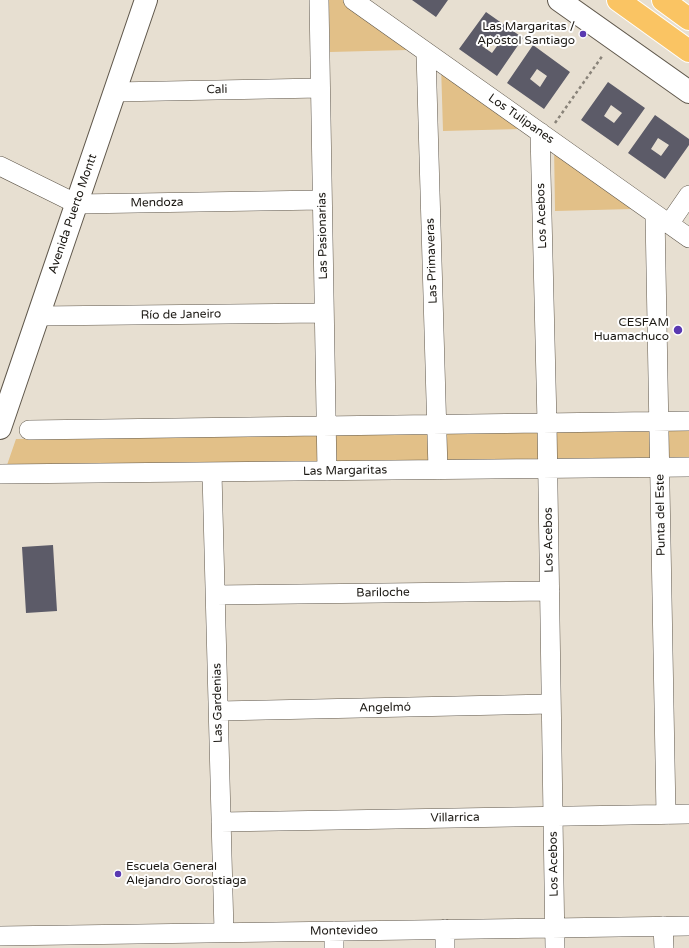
<!DOCTYPE html>
<meta charset="utf-8">
<style>
body{margin:0}
canvas{display:block;background:#e7dfd1}
</style>
<canvas width="689" height="948"></canvas>
<script>
const ctx = document.querySelector('canvas').getContext('2d');
ctx.lineJoin = 'round';
function fill(path, color) { ctx.fillStyle = color; ctx.fill(path, 'evenodd'); }
function stroke(path, color, width, dash) { ctx.strokeStyle = color; ctx.lineWidth = width; ctx.lineCap = dash ? 'butt' : 'round'; ctx.setLineDash(dash || []); ctx.stroke(path); }
function write(font, color, halo, rows, align = 'center') {
  ctx.font = font + ' "Varela Round",sans-serif'; ctx.lineWidth = 4; ctx.setLineDash([]); ctx.textBaseline = 'middle'; ctx.strokeStyle = halo; ctx.fillStyle = color; for (const [text, x, y, turn = 0] of rows) {
    ctx.save(); ctx.translate(x, y); ctx.rotate((+turn || 0) * Math.PI / 180); ctx.textAlign = isNaN(turn) ? turn : align; if (halo) ctx.strokeText(text, 0, 0); ctx.fillText(text, 0, 0); ctx.restore();
  }
}
fill(new Path2D(`
 M329,0h17l62,50 -78,2z
 M441,65l80,64 -78,2z
 M554,144l79,65 -78,2z
 M689,429v28l-682,8 9,-26z`), '#e2c088');
fill(new Path2D(`
 M412,0h36l-12,17z
 M486,12l37,26 -26,38 -38,-27zM490,35l10,7 -8,11 -10,-7z
 M533,45l37,27 -26,37 -37,-26zM537,69l10,7 -7,11 -10,-8z
 M608,82l37,26 -27,38 -37,-26zM611,105l11,8 -8,10 -10,-7z
 M655,115l34,24v6l-24,34 -37,-26zM658,138l11,7 -8,11 -10,-7z
 M53,545l4,66 -31,2 -4,-66z`), '#5c5b68');
const minor = new Path2D(`
 M319,0l8,471
 M353,0l336,238
 M426,52l12,418
 M114,92l206,-4
 M540,132l7,291 8,525
 M0,166l77,38 245,-4
 M655,214l11,601
 M669,224l20,-29
 M38,316l286,-3
 M29,430l660,-9
 M212,473l12,459
 M0,474l689,-7
 M216,595l334,-4
 M219,711l332,-7
 M221,822l468,-8
 M663,926l1,22
 M445,929v19
 M334,931v17
 M0,936l689,-10`);
const tertiary = new Path2D(`
 M559,0l130,92
 M0,428l146,-428`);
const motorway = new Path2D(`
 M618,0l71,51
 M663,0l26,19`);
stroke(minor, '#60584c', 20);
stroke(tertiary, '#60584c', 24);
stroke(motorway, '#fff', 24);
stroke(new Path2D(`
 M555,123l48,-68`), '#898379', 2.5, [3, 3]);
stroke(minor, '#fff', 19);
stroke(tertiary, '#fff', 22);
stroke(motorway, '#fac463', 22);
for (const [x, y, r, color] of [
 [583,34,4,"#5a39b1"],
 [678,330,5,"#5a39b1"],
 [118,874,4,"#5a39b1"]
]) { const dot = new Path2D(); dot.arc(x, y, r, 0, 2 * Math.PI); ctx.fillStyle = color; ctx.fill(dot); stroke(dot, '#fff', 1.5); }
write('12px', '#1b1813', '#fff', [
 ["Las Margaritas /",575,27],
 ["Apóstol Santiago",575,41],
 ["CESFAM",669,323],
 ["Huamachuco",669,337],
 ["Escuela General",126,867,"left"],
 ["Alejandro Gorostiaga",126,881,"left"]
], 'right');
write('12px', '#1b1813', '#fff', [
 ["Cali",217,90,-1],
 ["Los Tulipanes",521,119,35],
 ["Mendoza",157,203,-1],
 ["Avenida Puerto Montt",73,214,-71],
 ["Los Acebos",542,216,-92],
 ["Las Pasionarias",323,236,-91],
 ["Las Primaveras",432,261,-92],
 ["Río de Janeiro",181,315,-1],
 ["Las Margaritas",345,471,-1],
 ["Punta del Este",661,515,-91],
 ["Los Acebos",549,540,-91],
 ["Bariloche",383,593,-1],
 ["Las Gardenias",218,703,-91],
 ["Angelmó",385,708,-1],
 ["Villarrica",455,818,-1],
 ["Los Acebos",554,864,-91],
 ["Montevideo",344,931,-1]
]);
</script>
